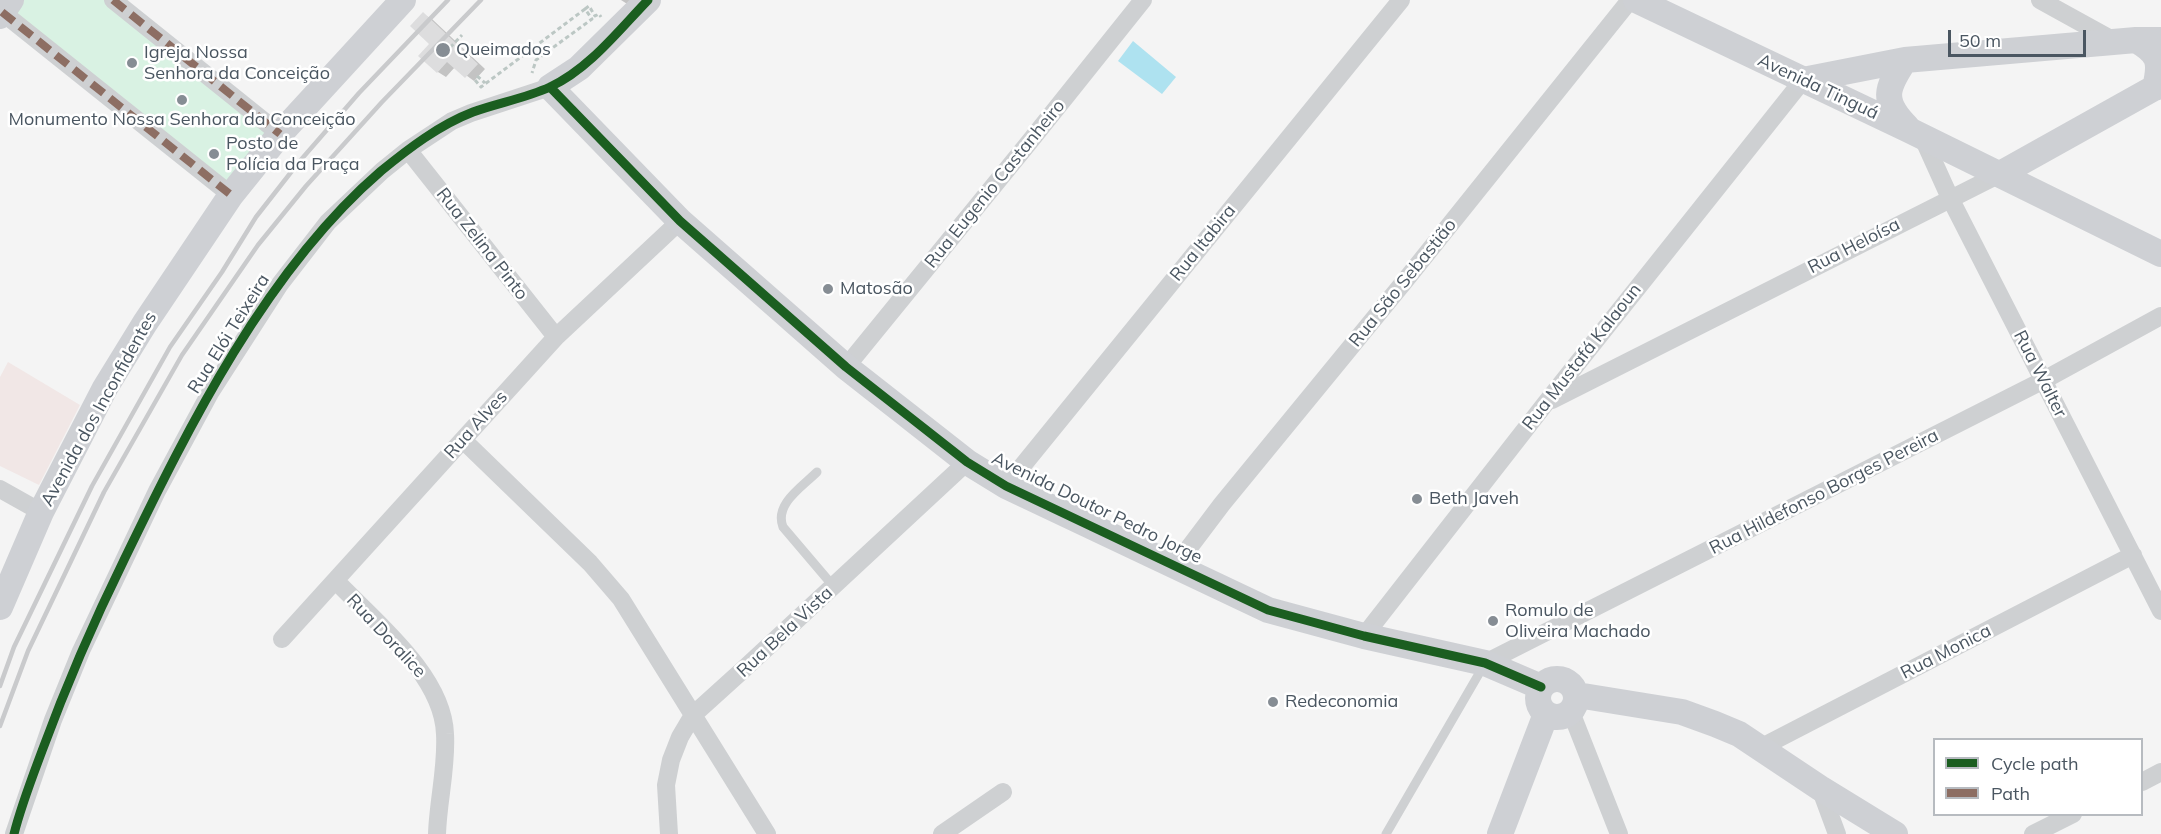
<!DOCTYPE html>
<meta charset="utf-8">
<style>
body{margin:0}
#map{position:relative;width:2161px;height:834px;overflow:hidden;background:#f4f4f4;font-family:Mulish,sans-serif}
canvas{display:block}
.legend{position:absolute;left:1933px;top:738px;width:210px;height:78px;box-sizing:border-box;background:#fff;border:2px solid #b7bbc0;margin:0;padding:8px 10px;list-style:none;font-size:18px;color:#4a5661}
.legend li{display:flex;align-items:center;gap:12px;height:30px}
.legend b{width:30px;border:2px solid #b7bbc0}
.scale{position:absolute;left:1948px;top:30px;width:138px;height:27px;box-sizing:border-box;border:3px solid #4a5661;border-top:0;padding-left:8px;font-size:18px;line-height:21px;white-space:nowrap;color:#4a5661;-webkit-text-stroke:4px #fff;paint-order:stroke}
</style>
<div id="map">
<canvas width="2161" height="834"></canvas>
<ul class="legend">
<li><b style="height:8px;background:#1b5e20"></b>Cycle path</li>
<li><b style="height:8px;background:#8d6e63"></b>Path</li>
</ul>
<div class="scale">50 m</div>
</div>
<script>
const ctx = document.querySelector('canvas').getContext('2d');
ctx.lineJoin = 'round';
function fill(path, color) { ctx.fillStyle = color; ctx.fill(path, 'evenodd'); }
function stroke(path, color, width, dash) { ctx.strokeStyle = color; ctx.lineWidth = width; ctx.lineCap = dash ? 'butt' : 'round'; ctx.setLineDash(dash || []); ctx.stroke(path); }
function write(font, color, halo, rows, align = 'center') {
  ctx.font = font + ' Mulish,sans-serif'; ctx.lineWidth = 5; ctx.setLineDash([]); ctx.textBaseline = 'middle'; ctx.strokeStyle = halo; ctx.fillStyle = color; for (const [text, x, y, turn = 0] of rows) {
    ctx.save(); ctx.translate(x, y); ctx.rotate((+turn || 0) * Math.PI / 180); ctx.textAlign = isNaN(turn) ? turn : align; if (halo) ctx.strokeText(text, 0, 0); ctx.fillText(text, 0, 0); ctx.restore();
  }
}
fill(new Path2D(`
 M8,362l72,43 -41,80 -39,-19v-89z`), '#f1e7e6');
fill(new Path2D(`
 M11,0h102l167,134 -49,61 -229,-183z`), '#d9f2e3');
fill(new Path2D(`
 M1133,41l43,36 -14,17 -44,-33z`), '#aee2f0');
fill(new Path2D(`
 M621,0h23l-9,9z
 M423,14l9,5 53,50 -11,12 -19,-14 -9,10 -8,-5z`), '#0003');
fill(new Path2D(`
 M423,12l55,52 -13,14 -18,-16 -10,11 -19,-17 11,-12 -19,-18z`), '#ddddde');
stroke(new Path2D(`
 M585,9l4,-3 6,10 4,-2 2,3
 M445,53l17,-18
 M477,76l8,7
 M475,80l6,7 104,-78 7,10 -56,41 -4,13`), '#bcc7c4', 3, [4.5, 3]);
stroke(new Path2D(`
 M817,472c-15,15 -43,32 -34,55l51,60
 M1386,834l98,-169`), '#ced0d2', 9);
stroke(new Path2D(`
 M113,0l167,134
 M2040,0l76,42
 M2,12l229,183
 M1922,136l28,62 211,413
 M408,150l148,187
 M846,367l185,-227 112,-140
 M1552,400l448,-226
 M463,440l127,123 31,36 146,235
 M1006,486l395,-486
 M0,489l41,23
 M1176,565l46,-61 182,-222 226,-282
 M336,581c38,40 107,94 109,153 2,33 -7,67 -8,100
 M1364,636l181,-232 258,-324
 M282,639l274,-302 124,-116
 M1485,663l559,-283 117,-64
 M1571,712l48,122
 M1760,748l373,-193
 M2142,782l19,-10
 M1820,788l17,46
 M14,834l39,-114 28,-69 76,-160 53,-98 70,-109 48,-62 54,-51 26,-21 44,-29 19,-8 79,-26
 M669,834l-3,-49 5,-25 9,-23 13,-22 52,-47 222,-206
 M942,834l61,-42
 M2033,834l40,-20`), '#ced0d2', 18);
stroke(new Path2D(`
 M648,0l-69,68 -29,19 130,134 166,146 121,95 39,24 262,124 96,26 121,27 56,24
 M1636,0l273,130 252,124
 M0,16l11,-16
 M2136,40c24,14 25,22 19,48
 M1905,60c-19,28 -24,41 2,67
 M1803,80l102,-20 231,-20h25
 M2000,174l161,-90
 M0,607l41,-95 64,-124 40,-65 86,-128 49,-61 123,-134
 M1538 698a19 19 0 1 1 38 0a19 19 0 1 1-38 0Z
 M1577,695l105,17 33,12 24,10 81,54 75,46
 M1500,834l46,-120`), '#ced0d4', 26);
stroke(new Path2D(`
 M0,686l14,-39 78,-161 78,-139 52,-75 34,-55 43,-55 60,-69 89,-93
 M0,726l28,-75 76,-159 78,-137 76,-110 48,-59 76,-84 99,-102`), '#c9cacc', 4.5);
stroke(new Path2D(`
 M113,0l167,134
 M2,12l229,183`), '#8d6e63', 8, [15, 8]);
stroke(new Path2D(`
 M550,87l130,134 166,146 121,95 39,24 262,124 96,26 121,27 56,24
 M14,834c7,-28 18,-56 28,-83 24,-65 51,-128 82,-191 65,-134 142,-290 257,-389 27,-22 58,-46 92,-59 25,-9 53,-14 77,-25 39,-18 69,-57 98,-87`), '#1b5e20', 9);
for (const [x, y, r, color] of [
 [443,50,8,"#868d94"],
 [132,63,6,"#868d94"],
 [182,100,6,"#868d94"],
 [214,154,6,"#868d94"],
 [828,289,6,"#868d94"],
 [1417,499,6,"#868d94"],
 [1493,621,6,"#868d94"],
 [1273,702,6,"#868d94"]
]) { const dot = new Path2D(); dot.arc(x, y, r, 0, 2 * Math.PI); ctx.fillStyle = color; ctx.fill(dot); stroke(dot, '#fff', 2); }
write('18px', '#4a5661', '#fff', [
 ["Queimados",456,50],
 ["Igreja Nossa",144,53],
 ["Senhora da Conceição",144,74],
 ["Monumento Nossa Senhora da Conceição",182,120,"center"],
 ["Posto de",226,144],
 ["Polícia da Praça",226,165],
 ["Matosão",840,289],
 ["Beth Javeh",1429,499],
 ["Romulo de",1505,611],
 ["Oliveira Machado",1505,632],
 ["Redeconomia",1285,702]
], 'left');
write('18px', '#4a5661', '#fff', [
 ["Avenida Tinguá",1818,87,25],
 ["Rua Eugenio Castanheiro",995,184,-51],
 ["Rua Itabira",1203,243,-51],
 ["Rua Zelina Pinto",482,244,52],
 ["Rua Heloísa",1854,246,-27],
 ["Rua São Sebastião",1403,283,-51],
 ["Rua Elói Teixeira",229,334,-58],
 ["Rua Mustafá Kalaoun",1582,357,-52],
 ["Rua Walter",2040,374,63],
 ["Avenida dos Inconfidentes",99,409,-61],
 ["Rua Alves",476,425,-48],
 ["Rua Hildefonso Borges Pereira",1824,492,-27],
 ["Avenida Doutor Pedro Jorge",1097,508,26],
 ["Rua Bela Vista",785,632,-43],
 ["Rua Doralice",386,636,47],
 ["Rua Monica",1946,652,-27]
]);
</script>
